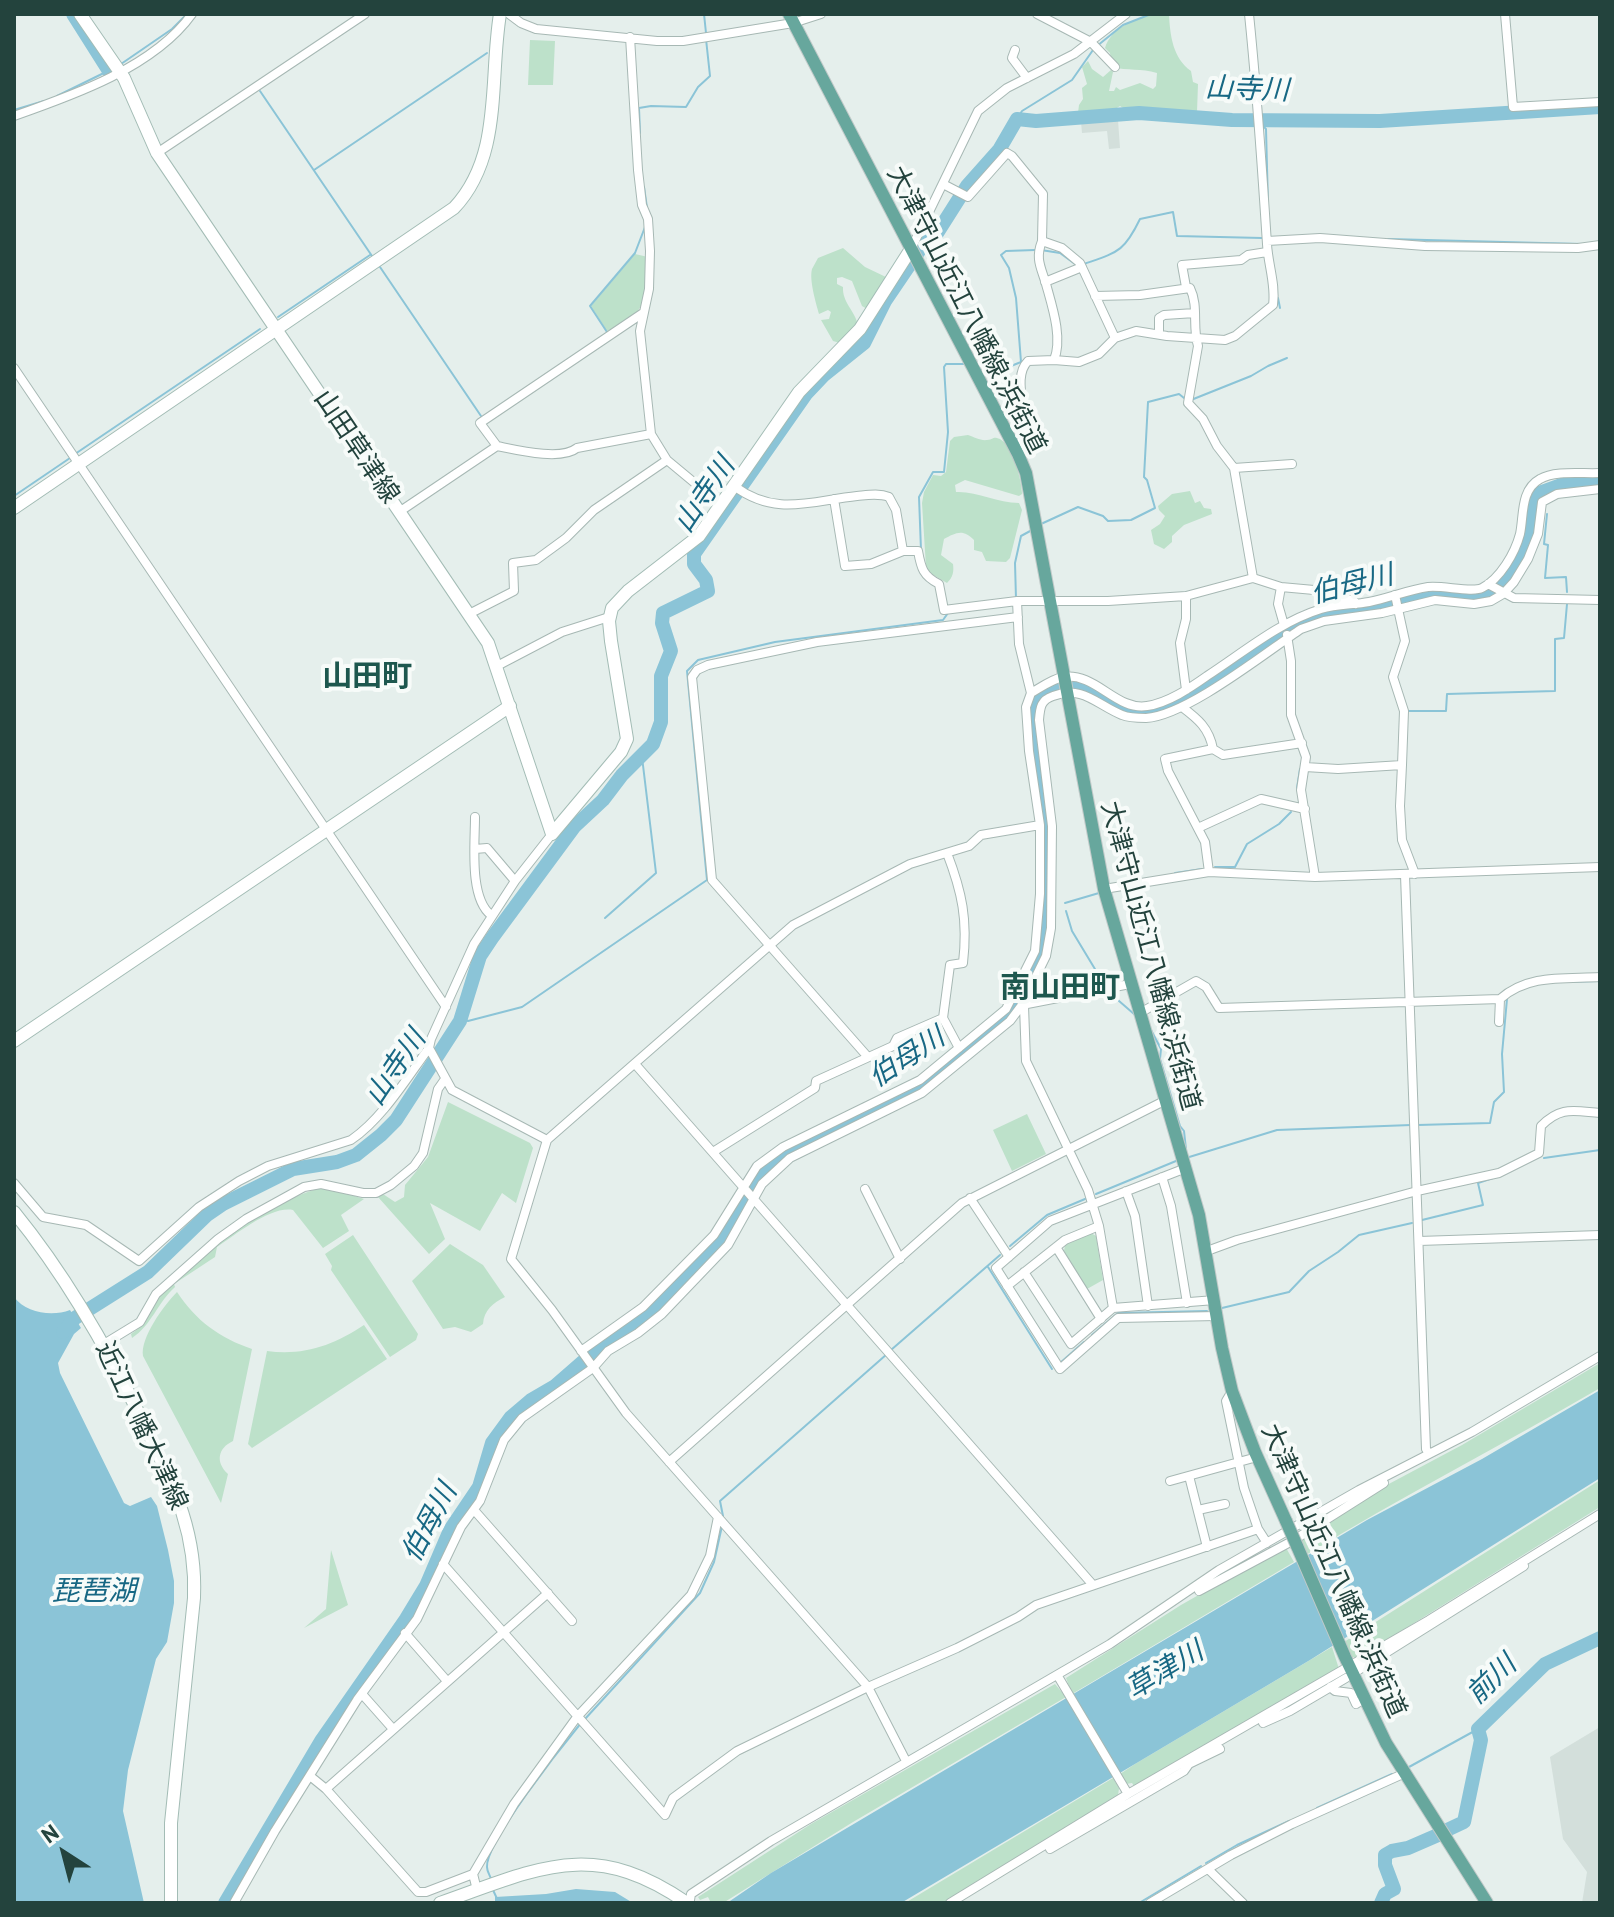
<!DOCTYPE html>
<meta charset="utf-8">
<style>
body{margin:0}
#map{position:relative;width:1614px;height:1917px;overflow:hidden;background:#e5efec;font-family:"PT Sans",sans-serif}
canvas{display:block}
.frame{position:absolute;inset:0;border:16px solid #23433d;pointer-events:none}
.north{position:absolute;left:24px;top:1813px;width:80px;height:80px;-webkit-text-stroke:6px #f7fbf9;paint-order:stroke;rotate:324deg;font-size:22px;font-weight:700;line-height:32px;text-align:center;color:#23433d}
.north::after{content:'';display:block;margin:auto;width:28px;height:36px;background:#23433d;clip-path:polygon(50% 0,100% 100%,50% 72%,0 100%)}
</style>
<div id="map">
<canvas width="1614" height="1917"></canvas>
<div class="frame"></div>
<div class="north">N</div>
</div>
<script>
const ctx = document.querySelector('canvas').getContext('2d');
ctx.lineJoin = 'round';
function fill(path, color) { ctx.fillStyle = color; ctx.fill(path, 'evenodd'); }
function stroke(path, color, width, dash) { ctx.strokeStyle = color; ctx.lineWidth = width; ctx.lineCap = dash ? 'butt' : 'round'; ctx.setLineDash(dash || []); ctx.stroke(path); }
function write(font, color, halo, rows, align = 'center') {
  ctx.font = font + ' "PT Sans","Noto Sans JP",sans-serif'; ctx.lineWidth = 8; ctx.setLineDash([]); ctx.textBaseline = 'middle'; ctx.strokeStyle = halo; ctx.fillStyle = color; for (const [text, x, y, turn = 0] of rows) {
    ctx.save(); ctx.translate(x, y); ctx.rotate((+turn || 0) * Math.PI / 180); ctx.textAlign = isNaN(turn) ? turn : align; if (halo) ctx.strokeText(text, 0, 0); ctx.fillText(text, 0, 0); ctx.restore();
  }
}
fill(new Path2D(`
 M1118,120l2,28 -11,1 -2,-18 -25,2 -1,-11z
 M1600,1727v176h-18l5,-31 -24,-33 -13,-82z`), '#d3dfdb');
fill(new Path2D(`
 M1156,14h13c1,22 4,44 22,57l2,11 5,2 -1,28c-8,5 -28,3 -33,-3 -11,5 -34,5 -44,-3l-11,7h-31l1,-8 4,-6 -1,-11 5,-4 -5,-17 6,-6 4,8 11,8 8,-7 2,2 -4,19h5l2,-4 4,3 20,-7 13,6 3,-3 1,-13c-16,-5 -29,-2 -45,-6l-2,-14 -5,-5c6,-21 32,-30 51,-34z
 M530,40l25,1 -2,44h-25z
 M843,248l22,19 23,11 -19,32 -7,-4 -10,-25 -10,-4 -5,1v6l6,3c-1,15 12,24 15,38l-18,18 -7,-2 -12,-21 8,-1 2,-7 -3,-2 -9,4c-3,-11 -10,-34 -7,-45 2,-4 4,-7 6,-11z
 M635,254l13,3c-2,41 1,57 -41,74l-16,-25z
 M968,435c6,2 13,6 19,5 8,-1 5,-4 13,-1 13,7 22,42 22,55l-3,2 -54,-16 -10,5 1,7c21,-1 41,11 63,11l3,7 -12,48 -4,4 -20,-1 -4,-9 -8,-2v-10c-11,-12 -19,-7 -30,-1l-3,16 12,9c1,8 0,13 -6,19l-17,-10 -4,-6 -4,-64 2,-11 9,-17 8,1 5,-4 4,-31 4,-4z
 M1190,491l5,12 5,-2 4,7 7,1 1,5 -28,11 -12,11v6l-8,7 -10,-5 -3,-14 9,-6 5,-8 -6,-6 -1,-4 14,-12z
 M448,1102l82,41 3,5 -17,55 -14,-10 -22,38 -50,-28 15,36 -16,15 -51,-57 5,-3 12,8 9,-5 1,-12 23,-28z
 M1027,1114l19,40 -34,17 -19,-41z
 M326,1187l38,12 -23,16 8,16 -26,17 -30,-38c-23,-4 -56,24 -76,37l-2,10 -41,27 1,3c-17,15 -24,39 -43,51l-1,-4c19,-12 16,-24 29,-39 32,-36 120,-101 166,-108z
 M1091,1233l5,3 7,44 -16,9 -23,-38 1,-6z
 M353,1235l65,99 -2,6 -26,17 -59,-87 1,-4 -7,-12z
 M450,1244l33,21 22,32c-12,6 -21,13 -22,27l-12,8 -16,-5 -12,2 -31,-48z
 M177,1292c19,29 43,46 75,57l-19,92c-15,7 -18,21 -5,33l-7,29 -78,-147c-3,-18 21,-51 34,-64z
 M364,1325l23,34 -135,89 -4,-4 19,-93c37,5 67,-6 97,-26z
 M1600,1363v25c-97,57 -198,108 -294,167l-5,-16 69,-45 92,-49z
 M1600,1480v27l-242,151 -6,-1 -8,-15z
 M1285,1546l9,16 -222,132 -6,-16 115,-73z
 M331,1550l17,55 -44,23 22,-19z
 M1332,1647l7,22 -205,117 -2,-3 -6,1 -6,-10 15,-10z
 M1055,1684l11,13 -213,125 -130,81h-12l-3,-6 -8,3 -2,-3 113,-73z
 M1113,1778l6,10 -1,8 -160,99 -14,8h-39z`), '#bde1ca');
fill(new Path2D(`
 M14,1297c12,16 38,20 56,13l11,18 -7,6 -16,29 2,10 64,130 6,3 21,-9 6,9 11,44 6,31v22l-7,39 -11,17 -28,111 -5,41 21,92h-130z
 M1600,1390v88l-290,182 -409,243h-174l44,-30 596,-353 115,-61z
 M576,1889l39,3 18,11h-138v-6l51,-3z`), '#8bc4d7');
stroke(new Path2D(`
 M704,14l2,19
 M1097,46l26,-21 28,-11
 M121,64l51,-35 14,-14
 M260,91l112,165
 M57,96l55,-27
 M14,110l30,-9
 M1017,119l5,-8 50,-31 21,-30
 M1262,125l4,4 2,76
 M640,133l-1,-25 12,-2 35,1 12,-20 12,-11 -4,-37
 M314,170l173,-117
 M644,187l3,21
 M1388,239l194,5
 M1041,250l19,3 15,11
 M1084,264c34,-12 40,-12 56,-45l33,-7 4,24 85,2
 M380,267l101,149
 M1278,298l2,10
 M278,317l92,-62
 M607,332l-17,-26 45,-53 10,-26
 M980,366l26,2 15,-6 -5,-64 -7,-30 -8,-13 5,-4 29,-1
 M1191,400l60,-24 17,-10 19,-8
 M75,454l185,-125
 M14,496l56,-38
 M1547,514l-3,30 4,1 -3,33 21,-1 1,15
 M1041,524l37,-17 25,9 5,5 23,-1 24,-12 -8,-28 -3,-3 4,-75 31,-8 5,4
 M921,550l-2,-53 14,-25h11l4,-40 -4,-65 2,-3h19
 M1016,599l-1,-36 6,-27 11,-6
 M1407,711h39l1,-17 108,-3v-52l9,-1 3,-34
 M1297,788l3,-19
 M1215,867h20l12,-23 32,-20 12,-12
 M1175,873l27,-4
 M1065,903l34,-10
 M1066,911l6,20 32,53
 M605,918l51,-45 -14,-116
 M1557,982l43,-1
 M1111,994l23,20
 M460,1018l8,3 54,-14 185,-127 -20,-209 11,-11 77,-18 168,-22 5,-7
 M1151,1030l10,19 -1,10 20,67 4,5 2,18
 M1418,1125l72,-2 4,-21 10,-10 -2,-38 5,-55
 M1186,1158l91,-28 134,-5
 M1544,1158l56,-8
 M1096,1194l80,-33
 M1422,1220l61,-15 -5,-22 15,-5
 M1010,1246l37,-31 38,-16
 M988,1267l64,102
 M1222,1308l67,-16 20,-21 29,-19 21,-17 53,-12
 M1092,1335l26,-22 89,-2
 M891,1350l109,-95
 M1060,1363l24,-21
 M723,1516l-3,-15 167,-147
 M585,1719l115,-126 14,-31 8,-36
 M1409,1767l69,-38
 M1317,1808l75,-34
 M1206,1863l31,-18 52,-24
 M491,1879c-1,-4 -4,-7 -4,-12 -2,-24 75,-121 94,-144
 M493,1890l6,13
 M1139,1903l62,-37`), '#8bc4d7', 2);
stroke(new Path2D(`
 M73,14l36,57
 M63,1332l12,-14 73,-46 59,-57 16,-11 70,-35 44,-7 19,-7 25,-20 15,-15 64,-99 20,-65 12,-18 82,-111 29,-27 19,-25 31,-31 8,-22v-46l10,-25 -9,-28 1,-10 45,-22 -2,-11 -12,-16v-10l112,-160 18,-19 40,-32 21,-42 40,-59 9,-4 33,-52 32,-36 18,-31 19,2 103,-8 93,7 148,1 220,-14
 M1447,1830l17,-8 17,-82 -3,-11 67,-65 55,-26
 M225,1903l96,-162 85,-122 20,-33 24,-56 29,-43 13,-44 19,-26 20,-17 24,-14 47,-41 47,-30 78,-82 37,-61 22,-18 138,-69 84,-69 32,-61 5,-29 -1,-104 -11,-115 1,-6 8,-8 15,-6 24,-3 12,4 34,21 23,1 46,-17 117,-76 72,-11 49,-14 49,5 9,-5 25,-25 10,-25 4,-37 8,-12 22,-8 39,-4
 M1381,1903l4,-9 9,-5 -9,-24v-10l7,-4 16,-3 30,-13`), '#8bc4d7', 14);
const street = new Path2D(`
 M509,14l12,9 15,6 121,12h26l110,-18 28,-9
 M1037,14l54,28 24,25
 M1505,14l8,93 87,-5
 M630,37l8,133 4,35 6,14 2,32 -1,38 -9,42 11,103 16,26 53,44
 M1015,50l-3,8 15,20
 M14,116c60,-21 140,-49 178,-102
 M157,153l208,-139
 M943,184l25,13 39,-44 5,3 31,38 -1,47 20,7 18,15 35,75
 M1042,241c-7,18 -1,26 4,43 6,22 17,54 8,76
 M1267,241l53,-3 105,8 153,2 22,-3
 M911,249l67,-138 29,-23 67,-34 52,-40
 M1045,282l37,-15
 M1186,287l-4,-22 59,-5 7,-5 19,-3
 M1095,296l45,-1 50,-7c9,18 2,39 8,58l-10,57 15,16 14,27 17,22 19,110
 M643,313l-163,110 17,23c20,4 64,15 80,2l74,-14
 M1159,334v-16l5,-3 31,-2
 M14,368l432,639
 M1018,454c4,-11 5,-22 6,-34 0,-18 -10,-45 4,-59l26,-1 25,2 20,-8 16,-16 21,-7 31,5 58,4 10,-4 38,-31c3,-20 -5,-41 -6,-61 -5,-77 -10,-153 -18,-230
 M1234,468l58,-4
 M734,486c42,31 76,15 123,10 11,-1 22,-3 32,1l7,13 7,41h15c3,17 5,25 21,33l5,26 73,-9h91l78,-5 67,-18 28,9 33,3 40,11 2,3
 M834,499l11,67 26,-2 32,-13
 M399,512l98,-66
 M1488,584l26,14 86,2
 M1281,587l-3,17 6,21
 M469,614l45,-23 -1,-28 23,-3 30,-22 28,-28 73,-50
 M1287,635l4,26v54l15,42 -5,33 14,87
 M497,666l65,-34 47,-15
 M1186,690l-6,-47 6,-24v-23
 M1031,693c9,-5 21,-14 32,-16 33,-5 53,34 84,29 21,-3 43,-18 60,-30 37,-24 72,-54 114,-67 15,-5 33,-4 48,-7 20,-4 39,-12 59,-15 14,-2 44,6 54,1 18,-9 33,-35 38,-54 4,-18 0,-44 20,-55 15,-9 43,-5 60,-6
 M1182,707c16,12 27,21 31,42l10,6 79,-12
 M1402,765l-2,41 2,34 13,34
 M1305,767l33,2 64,-4 2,-54 -11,-34 12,-36 -10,-46
 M475,817c0,27 -6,81 16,98
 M1198,828l63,-29 44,10
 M475,849l12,-1 28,33
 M947,853c15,39 21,67 16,110l-13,2 -7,53 16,30
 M1209,872l-4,-30 -37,-71 -3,-12 48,-10
 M1405,875l21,574 3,5
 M1104,889l105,-17 106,5 285,-10
 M1022,1005l108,-21
 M1024,1006l2,55 62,129 11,36 14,82
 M1140,1013l56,-32 10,6 13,21 281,-9
 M1499,1022l1,-23c28,-25 64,-20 100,-22
 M429,1048l23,42 95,50
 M867,1056l-155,-176 -20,-203 5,-7 11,-5 109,-23 201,-25
 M635,1064l458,521
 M713,1152l102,-64 1,-7 77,-35 4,-8 46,-20
 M1186,1168l-136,53 -54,47 64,101 58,-51 99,-2
 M1162,1177l9,29 16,97
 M14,1183l29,34 43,8 53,36 60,-54 40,-26 29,-15 83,-26c32,-22 55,-61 78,-92l2,-9 43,-95 41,-63 37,-47
 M865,1189l35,70
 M1126,1191l9,25 13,90
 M970,1198l39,59
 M1419,1241l181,-6
 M1056,1247l45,72
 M1207,1251l30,-11 180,-49 82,-18 40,-20 2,-27c20,-20 32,-15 59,-13
 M1024,1272l47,72 42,-36 102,-8
 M1007,1286l58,-46 34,-14
 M104,1344l36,-22 16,-28 62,-55 28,-20 58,-32 17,-3 42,9h13l15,-8 23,-19 9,-13 15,-64 7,-10
 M581,1351l62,-44 71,-72 43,-69 26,-19 137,-67 86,-71 29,-58 5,-57v-69l-11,-74 -3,-44 5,-14 -12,-49 -2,-43
 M1232,1391l-6,10 18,87 14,41 9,14
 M669,1462l293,-259 202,-102
 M1189,1476l18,71
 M1170,1481l87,-24
 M474,1510l98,111
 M1198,1510l27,-6
 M443,1564l222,251 8,-17 64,-47 131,-64 89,-39 61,-31 18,-12 222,-76
 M1199,1591l95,-51 90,-57
 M405,1633l42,48
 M1357,1671l167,-105
 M1059,1678l69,116
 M1330,1687l5,4 16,2 5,11 8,-5
 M362,1694l31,35
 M1263,1723l27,-12 56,-33
 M906,1761l-38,-74 -242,-274 -74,-103 -41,-51 36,-119 246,-215 117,-61 59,-18 12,-11 59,-10
 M1189,1764l31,-15
 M310,1776l16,13 92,103h8l47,-18
 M326,1789l222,-196
 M1050,1849l134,-78 5,-7
 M1208,1869l35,34
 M477,1890l-4,-16 41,-70 63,-87 114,-122 19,-39 8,-39
 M690,1900l1,-6 80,-53 339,-197 109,-74 140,-80 113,-58 128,-76
 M234,1903l41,-72 82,-131 60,-81 44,-92 19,-26 24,-61 18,-22 71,-50 15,-17 30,-18 24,-19 66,-69 34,-61 28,-26 132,-65 88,-72 12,-16 24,-49 5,-28 1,-102 -13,-106c1,-13 2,-20 14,-24 30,-11 44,9 69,19 7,3 17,3 24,3 40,-2 119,-65 155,-89l23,-8 58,-8 53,-13 39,4 17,-3 12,-7 11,-12 14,-23 10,-25 4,-32 15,-8 43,-5
 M950,1903l178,-109 301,-174 171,-106
 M1150,1903l81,-48 61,-31 113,-51`);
const secondary = new Path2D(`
 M80,14l44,64 33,75 331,490 64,191
 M14,508l440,-300c49,-52 35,-128 46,-194
 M552,834l69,-82 6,-13 -16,-98 -2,-20 3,-13 16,-17 71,-55 100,-144 61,-63 51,-80
 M14,1041l496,-335
 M14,1212c53,65 94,137 130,212 28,59 53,106 50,174l-23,225v80
 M440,1903c97,-34 152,-66 247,0`);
const primary = new Path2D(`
 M789,14l229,440 8,19 78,416 95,326 23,133 10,43 23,61 31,69
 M1297,1546l48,111 41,86 101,160`);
stroke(street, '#a7b8b4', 10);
stroke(secondary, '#a3bcb5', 14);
stroke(primary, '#c1cac9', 14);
stroke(street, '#fff', 8);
stroke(secondary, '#fff', 12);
stroke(primary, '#67a79d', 12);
const primaryBridge = new Path2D(`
 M1286,1521l11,25`);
stroke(primaryBridge, '#c1cac9', 14, []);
stroke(primaryBridge, '#67a79d', 12);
write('26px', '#23433d', '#f7fbf9', [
 ["大津守山近江八幡線;浜街道",966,310,63],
 ["山田草津線",356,447,56],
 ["大津守山近江八幡線;浜街道",1150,956,75],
 ["近江八幡大津線",141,1426,65],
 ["大津守山近江八幡線;浜街道",1333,1571,66]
]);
write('italic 28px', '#186884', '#f7fbf9', [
 ["山寺川",1247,90,2],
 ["山寺川",705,495,-56],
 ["伯母川",1352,585,-14],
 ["伯母川",907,1058,-33],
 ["山寺川",396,1068,-56],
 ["伯母川",430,1523,-62],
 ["琵琶湖",94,1592],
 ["草津川",1165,1671,-31],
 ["前川",1492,1680,-44]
]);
write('bold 30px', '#1d574e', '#f7fbf9', [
 ["山田町",367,677],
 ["南山田町",1060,988]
]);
</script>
